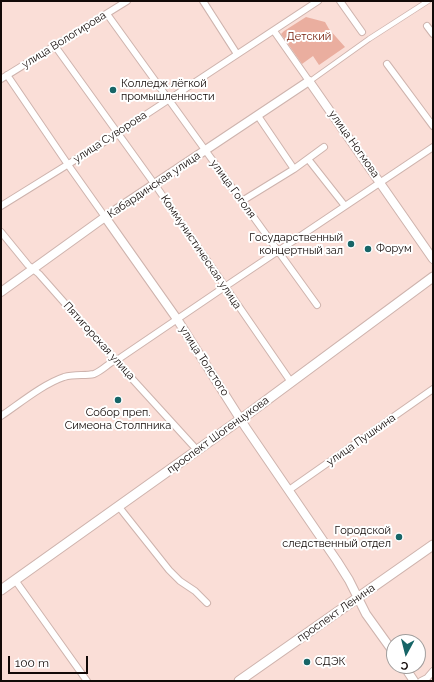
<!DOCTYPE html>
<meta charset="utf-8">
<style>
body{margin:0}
#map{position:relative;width:434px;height:682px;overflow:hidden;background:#faded7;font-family:Raleway,sans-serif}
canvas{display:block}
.frame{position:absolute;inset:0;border:2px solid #120a08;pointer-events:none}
.north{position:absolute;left:386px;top:634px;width:40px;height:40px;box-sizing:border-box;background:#fff;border:1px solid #a09d9c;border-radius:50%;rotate:187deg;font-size:11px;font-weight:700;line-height:16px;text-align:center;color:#120a08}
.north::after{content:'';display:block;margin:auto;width:14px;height:18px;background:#176567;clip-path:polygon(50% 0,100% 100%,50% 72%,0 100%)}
.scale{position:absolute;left:8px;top:656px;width:80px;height:18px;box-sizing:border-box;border:2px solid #120a08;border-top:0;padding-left:5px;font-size:12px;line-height:14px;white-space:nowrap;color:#120a08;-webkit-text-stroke:3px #fff;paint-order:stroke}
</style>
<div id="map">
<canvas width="434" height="682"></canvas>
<div class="frame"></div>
<div class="north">С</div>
<div class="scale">100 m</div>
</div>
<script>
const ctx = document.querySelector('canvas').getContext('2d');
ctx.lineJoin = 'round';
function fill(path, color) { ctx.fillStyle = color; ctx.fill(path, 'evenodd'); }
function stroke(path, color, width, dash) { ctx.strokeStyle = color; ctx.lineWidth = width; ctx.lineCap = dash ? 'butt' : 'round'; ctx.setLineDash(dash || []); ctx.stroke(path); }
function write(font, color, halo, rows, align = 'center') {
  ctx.font = font + ' Raleway,sans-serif'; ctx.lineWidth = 4; ctx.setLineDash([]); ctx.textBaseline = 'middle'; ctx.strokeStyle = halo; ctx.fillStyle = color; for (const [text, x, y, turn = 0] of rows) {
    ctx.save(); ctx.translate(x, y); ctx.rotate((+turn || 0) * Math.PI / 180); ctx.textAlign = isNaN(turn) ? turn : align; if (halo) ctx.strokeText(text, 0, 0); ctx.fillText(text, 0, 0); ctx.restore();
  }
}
fill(new Path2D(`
 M306,17l19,5 4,7 16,18 -26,18 -6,-9 -11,8 -21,-30 3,-3z`), '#eaae9f');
const pedestrian = new Path2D(`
 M313,79l56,-40 59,-38`);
const minor = new Path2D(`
 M203,1l34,53
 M340,1l22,31
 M107,14l210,291
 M427,26l6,8
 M274,31l35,50
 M55,46l103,143 133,193
 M387,64l46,62
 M7,75l64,94 34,48
 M1,79l126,-78
 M258,116l36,53
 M308,159l37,47
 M242,201l52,-32 30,-22
 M1,206l111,-69 206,-136
 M1,232l27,33 11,9 76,86 82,90
 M1,416c18,-12 42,-32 63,-39 11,-3 21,-1 30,-3 10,-4 16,-13 26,-16l106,-72 207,-139
 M289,490l144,-101
 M119,507l50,63 11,11 15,10 12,12
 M15,580l72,101
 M421,681l6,-3 6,-7`);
const tertiary = new Path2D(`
 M105,217l72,102 69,109 91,133 12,19 17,34 28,39
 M1,292l104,-75 204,-136 124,178
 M404,666l10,15`);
const secondary = new Path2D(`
 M1,590l247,-176 185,-137
 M239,681l194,-136`);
stroke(pedestrian, '#ceb3ad', 6);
stroke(minor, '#ceb3ad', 8);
stroke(tertiary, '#ceb3ad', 10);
stroke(secondary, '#ceb3ad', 11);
stroke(pedestrian, '#fff', 4.5);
stroke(minor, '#fff', 6);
stroke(tertiary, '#fff', 8);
stroke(secondary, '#fff', 9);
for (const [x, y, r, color] of [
 [113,90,4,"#176567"],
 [351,244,4,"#176567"],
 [368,249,4,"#176567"],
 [118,400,4,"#176567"],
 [399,537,4,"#176567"],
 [307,662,4,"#176567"]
]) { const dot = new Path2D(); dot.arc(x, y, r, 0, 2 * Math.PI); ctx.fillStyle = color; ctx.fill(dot); stroke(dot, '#fff', 1.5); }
write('11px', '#77210e', '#fff', [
 ["Детский",309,37]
]);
write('11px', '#120a08', '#fff', [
 ["улица Вологирова",64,40,-32],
 ["улица Суворова",110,137,-33],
 ["улица Ногмова",354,144,55],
 ["Кабардинская улица",154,185,-34],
 ["улица Гоголя",233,189,54],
 ["Коммунистическая улица",201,252,56],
 ["Пятигорская улица",99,341,48],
 ["улица Толстого",204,361,57],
 ["проспект Шогенцукова",218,435,-36],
 ["улица Пушкина",361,440,-35],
 ["проспект Ленина",336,613,-35]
]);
write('11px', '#120a08', '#fff', [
 ["Колледж лёгкой",121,84],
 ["промышленности",121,97],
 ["Государственный",343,238,"right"],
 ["концертный зал",343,251,"right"],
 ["Форум",376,249],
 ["Собор преп.",118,413,"center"],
 ["Симеона Столпника",118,426,"center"],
 ["Городской",391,531,"right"],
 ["следственный отдел",391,544,"right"],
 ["СДЭК",315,662]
], 'left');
</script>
